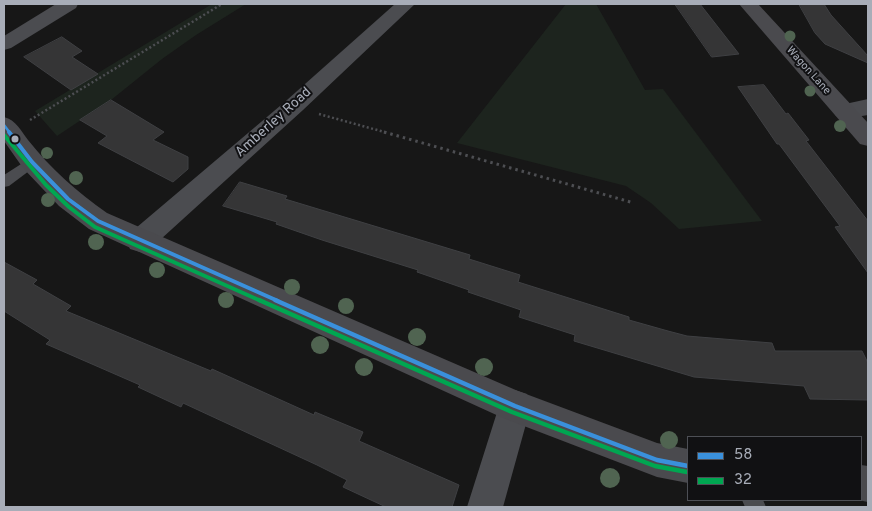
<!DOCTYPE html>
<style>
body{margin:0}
#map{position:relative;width:872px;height:511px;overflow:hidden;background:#171717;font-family:Overpass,sans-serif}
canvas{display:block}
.frame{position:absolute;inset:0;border:5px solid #a8adb8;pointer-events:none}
.legend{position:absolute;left:687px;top:436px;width:175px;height:65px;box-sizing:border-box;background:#111113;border:1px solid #4d4f55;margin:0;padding:6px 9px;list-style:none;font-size:15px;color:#a8adb8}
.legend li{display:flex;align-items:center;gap:10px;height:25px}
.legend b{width:25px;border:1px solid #4d4f55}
</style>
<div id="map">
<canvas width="872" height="511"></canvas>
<div class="frame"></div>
<ul class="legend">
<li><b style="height:6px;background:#3a90db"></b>58</li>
<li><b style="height:6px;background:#00a651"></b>32</li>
</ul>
</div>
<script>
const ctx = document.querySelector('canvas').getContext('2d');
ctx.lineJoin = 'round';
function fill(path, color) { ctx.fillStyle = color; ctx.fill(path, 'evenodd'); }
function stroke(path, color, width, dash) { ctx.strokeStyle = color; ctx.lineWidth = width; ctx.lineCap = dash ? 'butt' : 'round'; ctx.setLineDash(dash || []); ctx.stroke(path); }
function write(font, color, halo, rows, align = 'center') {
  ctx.font = font + ' Overpass,sans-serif'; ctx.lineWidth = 4; ctx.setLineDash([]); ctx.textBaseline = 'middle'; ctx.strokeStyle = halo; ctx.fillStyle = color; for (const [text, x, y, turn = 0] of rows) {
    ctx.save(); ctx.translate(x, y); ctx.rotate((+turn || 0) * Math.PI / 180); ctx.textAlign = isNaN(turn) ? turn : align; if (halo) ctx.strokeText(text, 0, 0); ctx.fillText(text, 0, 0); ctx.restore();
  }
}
fill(new Path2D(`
 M212,4h34l-50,31 -34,24 -51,41 -54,36 -22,-25z
 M566,4h30l49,86 18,-1 99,132 -83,8 -28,-26 -25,-17 -169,-43z`), '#1d241e');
const building = new Path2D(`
 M675,4h25l39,50 -27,3z
 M799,4h25l7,11 37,41v7l-43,-19 -10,-11z
 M62,37l20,14 -10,6 26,17 -27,16 -47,-33z
 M764,85l22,29 2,-1 21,27 -3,1 62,80v52l-33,-46 5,-1 -61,-82h-2l-39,-57z
 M111,100l53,32 -11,8 35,17v12l-15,13 -75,-39 9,-7 -27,-16z
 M240,182l47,14 -2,3 185,56 -1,4 51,16 -2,7 111,35v3l39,11 19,5 85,7 3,8h87l6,12v37l-58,-1 -6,-13 -110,-9 -120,-36 1,-6 -56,-18 2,-7 -53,-18 1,-2 -52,-18 1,-2 -96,-30 -46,-16 1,-2 -54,-16z
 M4,262l33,18 -4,4 38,22 -5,5 145,60 1,-2 102,46 1,-3 48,20 -4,9 100,44 -7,22h-66l-43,-20 4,-7 -30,-15 -134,-62 -2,4 -43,-20 2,-2 -94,-41 4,-4 -46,-29z`);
fill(building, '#353536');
stroke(building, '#3f4043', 1);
stroke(new Path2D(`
 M319,114l69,19
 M30,120l192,-116`), '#4d4e52', 2.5, [2, 2.5]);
stroke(new Path2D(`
 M384,132l250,71`), '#4d4e52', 3, [2.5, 4]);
fill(new Path2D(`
 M32,157l5,2 2,3 -2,3 -28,21 -5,1v-12z
 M742,500h21l3,7h-21z`), '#4b4c50');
fill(new Path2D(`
 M56,4h22l-2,4 -65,40 -7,2v-14z
 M395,4h20l-112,106 -153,139 -10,3 -10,-3 -3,-8 3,-8 157,-133z
 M868,99v16l-24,4 -8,-3 -3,-5 3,-5z
 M515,390l12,4 4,12 -28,101h-36l32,-101 4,-12z`), '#4b4c50');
fill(new Path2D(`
 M739,4h19l110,119v23l-8,-2z
 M4,117c12,3 17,14 24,23 23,29 49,52 79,73l411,178 139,52 31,6v34l-31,-6 -154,-59 -414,-189 -30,-23 -36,-38 -19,-27z
 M861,465l7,1v36l-10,-2h3z`), '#4a4a4e');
stroke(new Path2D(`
 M4,125l6,8`), '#3a90db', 2.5);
stroke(new Path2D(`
 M9,132l23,30 36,37 30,22 180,80`), '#3a90db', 4);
stroke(new Path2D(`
 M275,300l240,106 142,54 31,6`), '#3a90db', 4.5);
stroke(new Path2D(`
 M4,135l42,50 23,22 26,20 166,74`), '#00a651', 4);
stroke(new Path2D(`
 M259,300l253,112 143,54 32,6`), '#00a651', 4.5);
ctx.fillStyle = '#506451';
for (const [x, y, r] of [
 [790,36,5.5],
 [810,91,5.5],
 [840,126,6],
 [47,153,6],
 [76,178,7],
 [48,200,7],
 [96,242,8],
 [157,270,8],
 [292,287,8],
 [226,300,8],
 [346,306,8],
 [417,337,9],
 [320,345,9],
 [364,367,9],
 [484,367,9],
 [669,440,9],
 [610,478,10]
]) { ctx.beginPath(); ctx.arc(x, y, r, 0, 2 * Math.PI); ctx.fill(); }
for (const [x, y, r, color] of [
 [15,139,4.5,"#a8adb8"]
]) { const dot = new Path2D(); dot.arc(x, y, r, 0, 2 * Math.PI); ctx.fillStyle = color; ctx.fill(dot); stroke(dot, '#111113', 2); }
write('11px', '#a8adb8', '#111113', [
 ["Wagon Lane",808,71,48]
]);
write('14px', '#a8adb8', '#111113', [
 ["Amberley Road",274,123,-42]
]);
</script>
